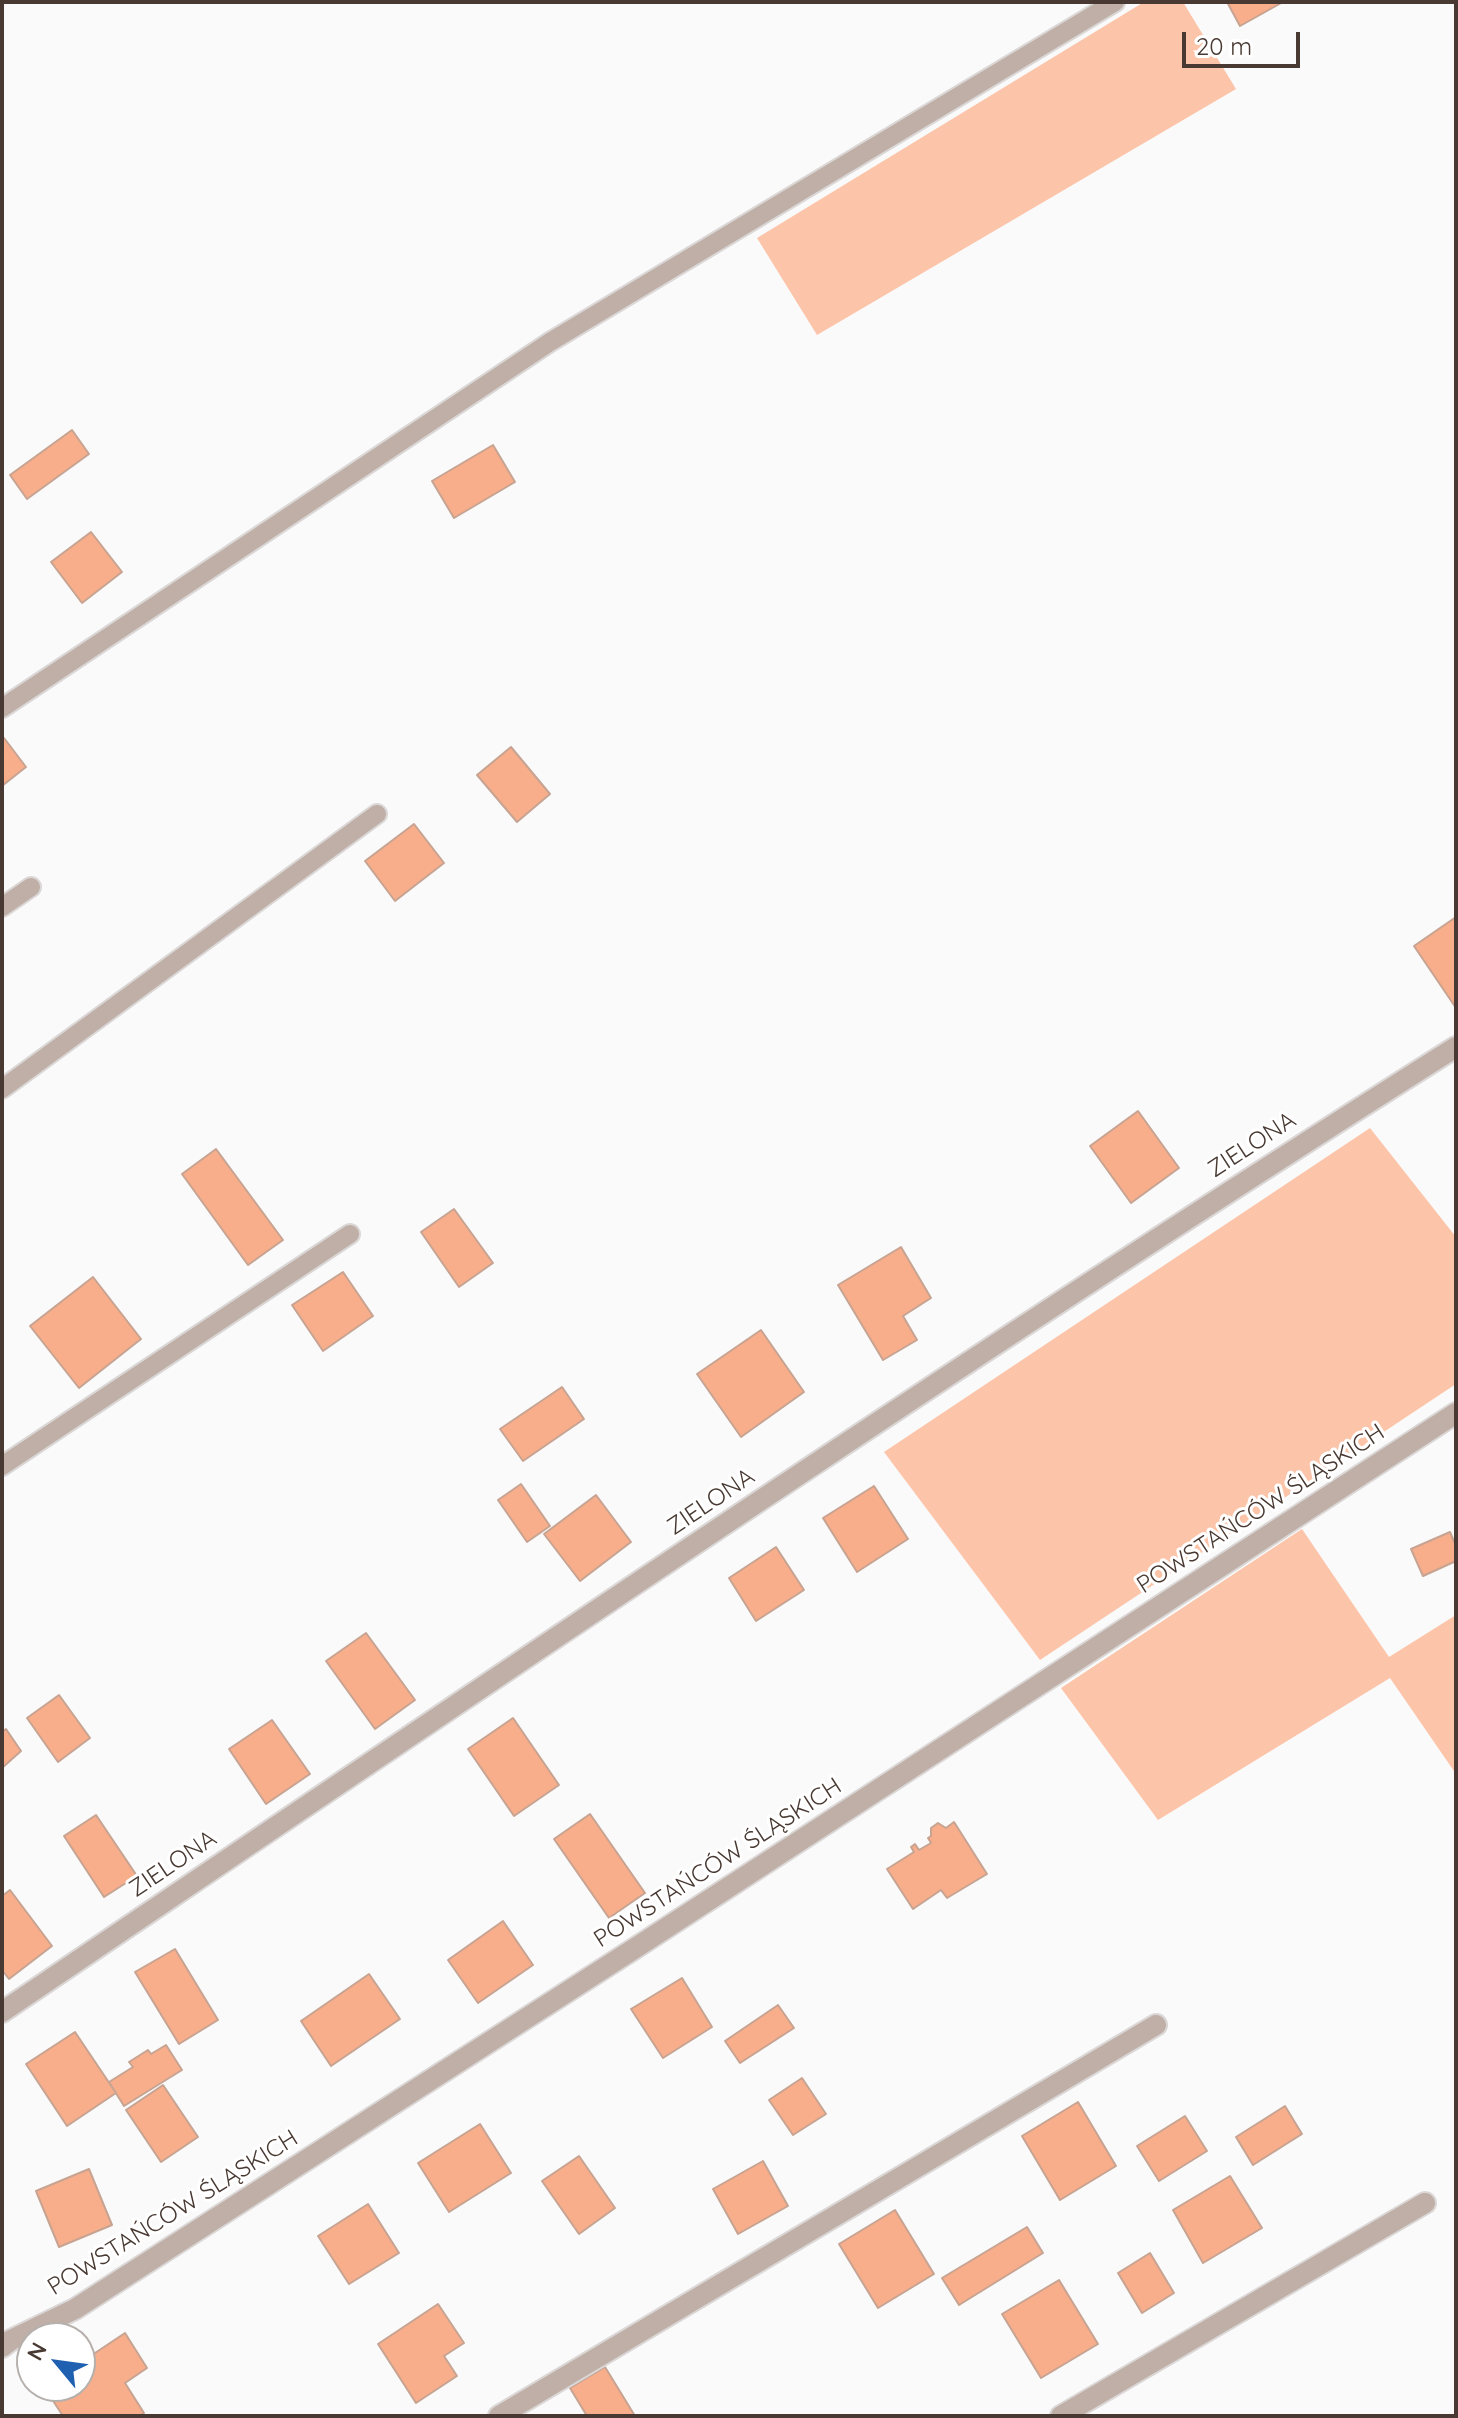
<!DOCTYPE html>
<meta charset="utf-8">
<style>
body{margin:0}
#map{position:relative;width:1458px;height:2418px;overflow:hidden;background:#fafafa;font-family:Quicksand,sans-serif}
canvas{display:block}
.frame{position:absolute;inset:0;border:4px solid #483932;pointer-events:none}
.north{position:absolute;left:16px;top:2322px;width:80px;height:80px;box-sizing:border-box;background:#fff;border:2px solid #b6b0ad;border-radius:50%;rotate:299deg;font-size:22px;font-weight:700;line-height:32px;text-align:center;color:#483932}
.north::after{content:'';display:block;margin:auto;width:28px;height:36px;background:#1f60b1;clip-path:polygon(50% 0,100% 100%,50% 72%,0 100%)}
.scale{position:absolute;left:1182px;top:32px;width:118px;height:36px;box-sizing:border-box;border:4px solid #483932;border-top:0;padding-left:10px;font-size:24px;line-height:28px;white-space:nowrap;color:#483932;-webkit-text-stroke:6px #fff;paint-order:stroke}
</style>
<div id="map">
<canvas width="1458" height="2418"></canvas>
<div class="frame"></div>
<div class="north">N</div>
<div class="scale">20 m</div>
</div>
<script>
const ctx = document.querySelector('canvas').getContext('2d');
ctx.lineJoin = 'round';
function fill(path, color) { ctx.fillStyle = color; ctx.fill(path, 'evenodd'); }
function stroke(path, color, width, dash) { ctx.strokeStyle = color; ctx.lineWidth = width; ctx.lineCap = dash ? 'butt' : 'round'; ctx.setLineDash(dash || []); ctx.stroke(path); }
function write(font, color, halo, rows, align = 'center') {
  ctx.font = font + ' Quicksand,sans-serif'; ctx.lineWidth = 6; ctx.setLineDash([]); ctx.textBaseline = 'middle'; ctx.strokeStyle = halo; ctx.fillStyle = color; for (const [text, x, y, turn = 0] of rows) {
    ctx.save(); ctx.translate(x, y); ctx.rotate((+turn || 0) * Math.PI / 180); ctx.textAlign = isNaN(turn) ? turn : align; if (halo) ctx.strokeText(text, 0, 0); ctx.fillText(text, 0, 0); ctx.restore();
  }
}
fill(new Path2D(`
 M1144,2h39l53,87 -419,246 -60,-97z
 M1370,1128l86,109v147l-416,276 -156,-208z
 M1302,1529l87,128 67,-42v159l-66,-96 -232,142 -97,-132z`), '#fcc4a9');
const building = new Path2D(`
 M1227,2h56l-43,24z
 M72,430l17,24 -62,45 -17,-24z
 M493,445l22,37 -61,36 -22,-37z
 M91,532l31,40 -40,31 -31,-41z
 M4,738l22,29 -24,19v-46z
 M511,747l39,47 -33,28 -40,-47z
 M414,824l30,39 -49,38 -30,-40z
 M1456,917v91l-42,-62z
 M1138,1111l41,57 -48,35 -41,-57z
 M216,1149l67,91 -35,25 -66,-91z
 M454,1209l39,54 -34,24 -38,-55z
 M901,1247l30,51 -28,18 14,24 -34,20 -45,-75z
 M343,1272l30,44 -50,35 -31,-46z
 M93,1277l48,62 -62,49 -49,-62z
 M761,1330l43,62 -63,45 -44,-63z
 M562,1387l22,32 -61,42 -23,-32z
 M521,1484l29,42 -23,16 -29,-42z
 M874,1486l34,53 -51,33 -34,-54z
 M596,1495l35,47 -51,39 -36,-47z
 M1450,1532l6,14v15l-33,15 -12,-27z
 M776,1547l28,43 -48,31 -27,-43z
 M366,1633l49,67 -40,29 -49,-68z
 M59,1695l31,43 -32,24 -31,-44z
 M513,1718l46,67 -45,31 -46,-67z
 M272,1720l38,54 -44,30 -37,-55z
 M6,1729l15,22 -19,17v-36z
 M590,1814l55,79 -36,25 -55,-79z
 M96,1815l41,61 -33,21 -40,-61z
 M954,1822l33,52 -40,24 -6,-8 -28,19 -26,-40 27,-17 -3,-5 4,-3 4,6 12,-7 -3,-5 3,-2v-8l7,-5 8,5z
 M10,1890l42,56 -43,33 -7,-9v-74z
 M503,1921l30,44 -55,38 -30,-43z
 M175,1949l43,71 -39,24 -44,-72z
 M369,1974l31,45 -69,47 -30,-45z
 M682,1978l30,49 -49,31 -32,-49z
 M778,2005l16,23 -54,35 -15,-22z
 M75,2032l41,61 -49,33 -41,-62z
 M166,2045l16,25 -58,36 -15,-24 24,-15 -4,-5 19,-12 3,4z
 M802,2078l24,36 -33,21 -24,-35z
 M163,2085l35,52 -37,25 -35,-52z
 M1078,2102l38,64 -56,34 -38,-64z
 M1285,2106l17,28 -49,31 -17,-28z
 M1185,2116l22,35 -48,30 -22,-35z
 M480,2124l31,49 -62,39 -31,-49z
 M579,2156l36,52 -36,26 -37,-53z
 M763,2161l25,45 -50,28 -25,-45z
 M89,2169l23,56 -53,22 -23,-56z
 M1230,2176l32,52 -59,35 -30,-53z
 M368,2204l31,49 -50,31 -31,-48z
 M895,2210l39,64 -56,34 -39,-64z
 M1027,2227l16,26 -84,52 -17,-27z
 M1150,2253l24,40 -32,20 -24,-40z
 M1059,2280l39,64 -57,34 -39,-64z
 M438,2304l26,39 -20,13 13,20 -41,27 -38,-59z
 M125,2333l22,35 -22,15 19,30 -5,3h-76l-19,-29 36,-1v-23z
 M605,2367l30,49h-48l-17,-28z`);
fill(building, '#f9ae8b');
stroke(building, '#c7a392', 2);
const lane = new Path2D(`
 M2,708l548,-366 565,-340
 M2,907l29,-20
 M2,1089l375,-275
 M2,1466l348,-232`);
const street = new Path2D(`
 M2,2012c482,-326 962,-654 1454,-965
 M2,2347l9,-7 64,-31 565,-364 816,-532
 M499,2416l657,-391
 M1061,2416l364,-213`);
stroke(lane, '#dad7d6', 22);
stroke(street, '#dad7d6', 24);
stroke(lane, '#bfafa7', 18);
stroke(street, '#bfafa7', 20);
write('24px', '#483932', '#fff', [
 ["ZIELONA",1252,1145,-33],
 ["ZIELONA",711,1502,-34],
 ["POWSTAŃCÓW ŚLĄSKICH",1261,1509,-33],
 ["POWSTAŃCÓW ŚLĄSKICH",718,1863,-33],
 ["ZIELONA",173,1864,-34],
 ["POWSTAŃCÓW ŚLĄSKICH",173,2213,-32]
]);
</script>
